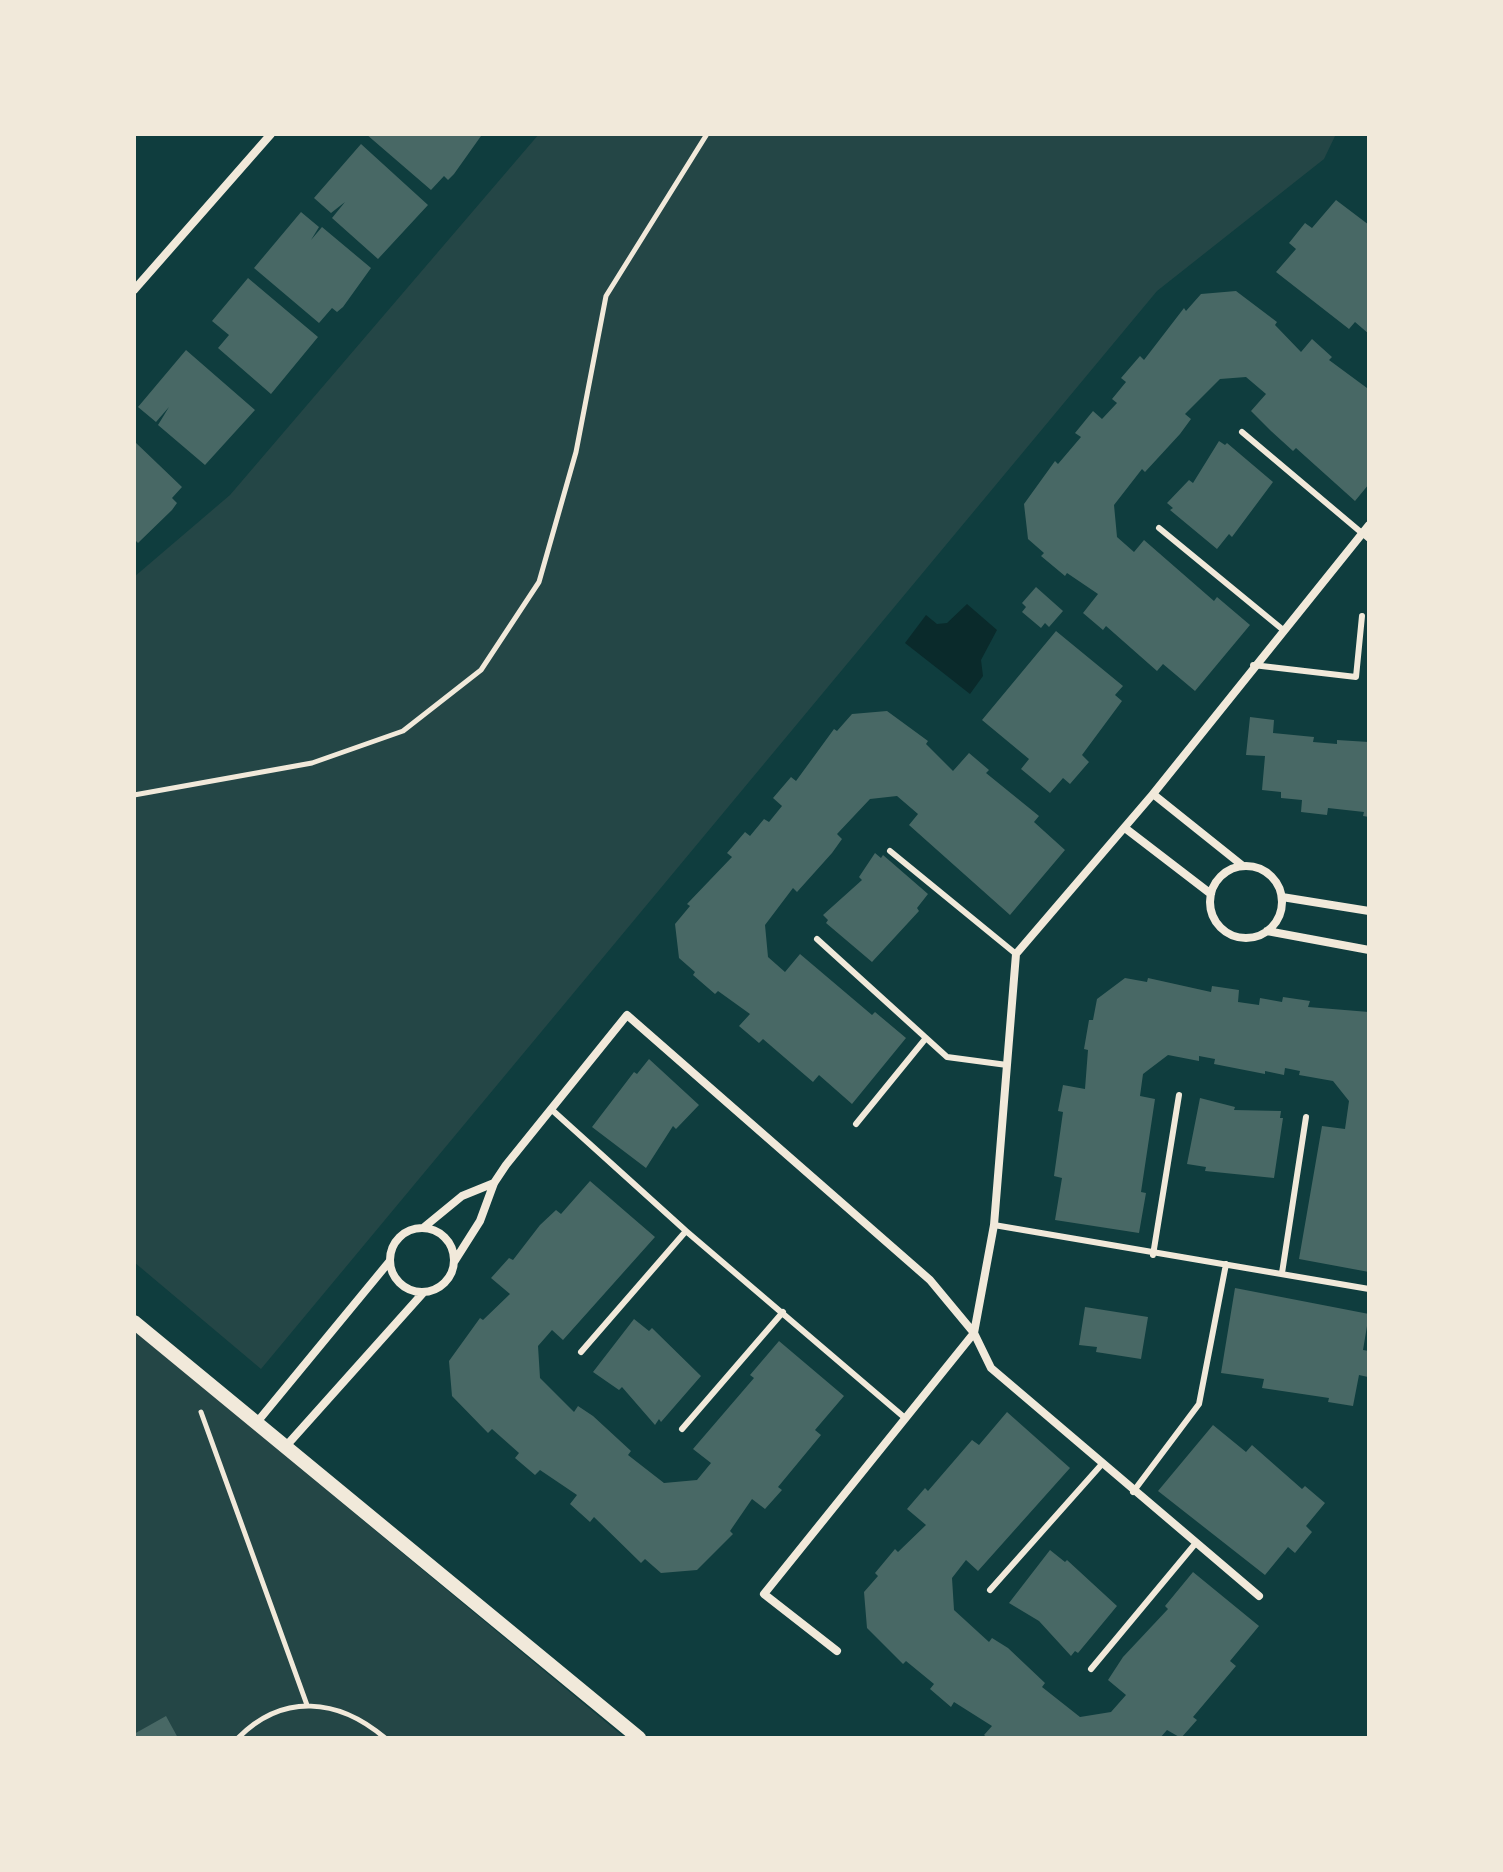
<!DOCTYPE html>
<style>
body{margin:0}
#map{position:relative;width:1503px;height:1872px;overflow:hidden;background:#0f3d3e;font-family:Ubuntu,sans-serif}
canvas{display:block}
.frame{position:absolute;inset:0;border:136px solid #f1e9da;pointer-events:none}
</style>
<div id="map">
<canvas width="1503" height="1872"></canvas>
<div class="frame"></div>
</div>
<script>
const ctx = document.querySelector('canvas').getContext('2d');
ctx.lineJoin = 'round';
function fill(path, color) { ctx.fillStyle = color; ctx.fill(path, 'evenodd'); }
function stroke(path, color, width, dash) { ctx.strokeStyle = color; ctx.lineWidth = width; ctx.lineCap = dash ? 'butt' : 'round'; ctx.setLineDash(dash || []); ctx.stroke(path); }
fill(new Path2D(`
 M539,134h797l-12,25 -167,132 -896,1078 -127,-107v-685l96,-82z
 M134,1330l491,408h-491z`), '#244646');
fill(new Path2D(`
 M967,604l30,26 -16,30 2,16 -13,18 -65,-51 21,-28 11,9 10,-1z`), '#0a2a2b');
fill(new Path2D(`
 M366,134h113l2,2 -27,38 -6,6 -4,-4 -13,14z
 M361,144l67,61 -50,54 -46,-41 13,-16 -14,11 -17,-15z
 M1336,200l33,25v109l-14,-12 -6,7 -73,-57 20,-23 -7,-6 16,-20 7,5z
 M301,212l18,15 -8,13 11,-13 49,41 -28,39 -6,5 -5,-4 -13,15 -65,-55z
 M248,278l70,59 -47,57 -53,-46 11,-13 -17,-14z
 M1236,291l41,31 -2,3 26,27 11,-13 20,18 -3,3 38,28 2,96 -14,17 -59,-53 -3,3 -22,-20 -20,-20 15,-17 -20,-17 -26,2 -35,35 6,5 -11,15 -35,38 -3,-3 -28,36 3,32 17,15 10,-12 70,61 3,-4 33,28 -55,66 -32,-27 -6,7 -51,-45 -3,4 -20,-17 15,-19 -31,-21 -2,3 -24,-20 3,-3 -16,-14 -4,-35 31,-43 3,3 23,-27 -6,-4 18,-22 9,8 15,-16 -5,-4 14,-17 -5,-4 19,-22 4,4 40,-52 2,3 15,-17z
 M186,350l69,60 -50,55 -47,-40 11,-18 -13,15 -18,-15z
 M134,441l48,46 -10,11 5,5 -5,7 -34,33 -4,-4z
 M1219,441l6,4 2,-2 46,39 -41,55 -3,-3 -12,15 -47,-39 3,-2 -6,-5 22,-23 4,3z
 M1036,587l27,24 -14,16 -4,-4 -4,5 -19,-16 4,-5 -4,-4z
 M1056,631l67,55 -8,9 7,6 -40,54 7,7 -19,22 -7,-6 -13,15 -29,-24 8,-10 -47,-39z
 M887,711l41,30 -2,3 27,27 16,-18 20,17 -3,3 53,43 -5,6 31,28 -55,65 -101,-90 9,-11 -21,-18 -27,3 -33,35 5,5 -10,14 -35,39 -4,-4 -28,37 3,32 17,15 15,-18 72,61 3,-3 31,26 -54,66 -33,-29 -6,7 -50,-43 -4,4 -20,-17 11,-12 -32,-23 -3,3 -22,-19 2,-3 -16,-14 -4,-34 15,-18 -3,-2 45,-47 -5,-4 18,-21 5,4 14,-17 5,3 13,-16 -9,-8 18,-21 5,4 38,-52 3,2 15,-17z
 M1250,717l24,3 -1,13 41,4 -1,5 24,2v-4l32,2v75l-6,-1 1,-4 -36,-4 -1,7 -26,-3 1,-12 -21,-2v-6l-19,-2 3,-34 -19,-1z
 M875,853l6,5 2,-3 45,39 -11,14 2,3 -47,51 -46,-39 2,-3 -5,-5 39,-35 -3,-3z
 M1125,978l22,4 1,-4 63,14 1,-6 27,4 -1,12 21,3 1,-7 22,4 1,-5 27,4 -2,6 61,5v260l-70,-13 23,-133 23,3 4,-28 -16,-20 -34,-6 1,-4 -15,-3 -1,7 -19,-4v3l-51,-10 1,-5 -16,-3v5l-31,-6 -25,19 -3,22 15,3 -14,93 5,1 -7,40 -84,-13 7,-42 -8,-2 9,-64 -5,-1 5,-26 22,4 3,-39 -4,-1 5,-29h4l4,-21z
 M649,1059l50,46 -23,24 -3,-3 -27,42 -54,-41 42,-55 3,2z
 M1200,1098l35,9 -1,3 47,1 -1,7h3l-9,60 -69,-7 1,-4 -19,-3z
 M590,1181l65,56 -92,103 -11,-10 -14,16 2,32 34,34 4,-6 15,10 38,35 -3,4 36,28 33,-3 14,-17 -18,-14 61,-71 -4,-3 29,-34 65,55 -29,34 6,5 -43,52 4,3 -17,19 -13,-10 -22,32 3,3 -36,36 -36,3 -16,-14 -4,4 -47,-46 -4,5 -20,-18 7,-9 -37,-25 -5,5 -20,-17 4,-5 -27,-24 -4,4 -36,-37 -3,-35 31,-43 3,2 27,-26 -19,-16 18,-20 4,2 27,-35 16,-15 5,4z
 M1235,1288l134,26 -6,36 6,1 -1,26 -9,-2 -6,31 -25,-4 1,-4 -67,-10 2,-9 -43,-6z
 M1085,1307l63,10 -7,42 -45,-7 1,-5 -18,-2z
 M634,1319l15,12 3,-3 49,48 -40,46 -2,-3 -4,6 -33,-38 -3,3 -26,-18z
 M1007,1412l63,56 -92,103 -12,-11 -14,18 2,32 35,32 3,-4 16,10 37,35 -3,4 38,30 31,-5 15,-17 -18,-15 15,-23 45,-48 -3,-3 28,-34 66,54 -29,35 6,5 -43,51 4,3 -16,18 -14,-8 -7,8h-172l-4,-3 8,-9 -38,-24 -3,5 -21,-18 4,-5 -28,-23 -3,3 -36,-36 -3,-36 14,-16 -3,-3 20,-24 3,3 28,-27 -19,-16 18,-21 3,3 44,-51 7,5z
 M1213,1425l33,27 6,-7 50,44 3,-3 20,17 -19,23 6,6 -17,21 -7,-6 -23,28 -107,-84z
 M1050,1550l15,12 2,-2 50,46 -39,47 -3,-2 -4,5 -32,-35 -30,-18z
 M166,1716l12,22h-44v-4z`), '#486865');
stroke(new Path2D(`
 M134,795l178,-32 91,-32 78,-61 58,-88 37,-130 30,-156 101,-162
 M201,1412l106,293
 M238,1738c45,-45 100,-40 147,0`), '#f1e9da', 5);
stroke(new Path2D(`
 M1242,432l127,107
 M1159,528l123,101
 M1253,665l103,12 6,-61
 M890,851l126,103
 M817,939l130,118 60,8
 M551,1109l135,122 219,187
 M856,1124l70,-86
 M994,1225l375,64
 M1153,1255l26,-160
 M1282,1273l24,-156
 M581,1352l105,-121
 M682,1429l101,-117
 M1133,1492l66,-88 27,-140
 M990,1590l112,-126
 M1091,1669l104,-125`), '#f1e9da', 6);
stroke(new Path2D(`
 M134,290l137,-156
 M1153,794l90,72
 M1125,828l86,66
 M1210 902a36 36 0 1 1 72 0a36 36 0 1 1-72 0Z
 M1282,897l87,14
 M1267,931l102,19
 M390 1260a32 32 0 1 1 64 0a32 32 0 1 1-64 0Z
 M423,1228l39,-32 32,-13
 M454,1262l26,-41 14,-38 12,-18 121,-150 303,265 44,53 17,35 268,228
 M258,1421l131,-159
 M287,1445l136,-152
 M837,1651l-73,-57 210,-261 20,-108 22,-271 137,-160 216,-269`), '#f1e9da', 8);
stroke(new Path2D(`
 M134,1322l505,416`), '#f1e9da', 14);
</script>
